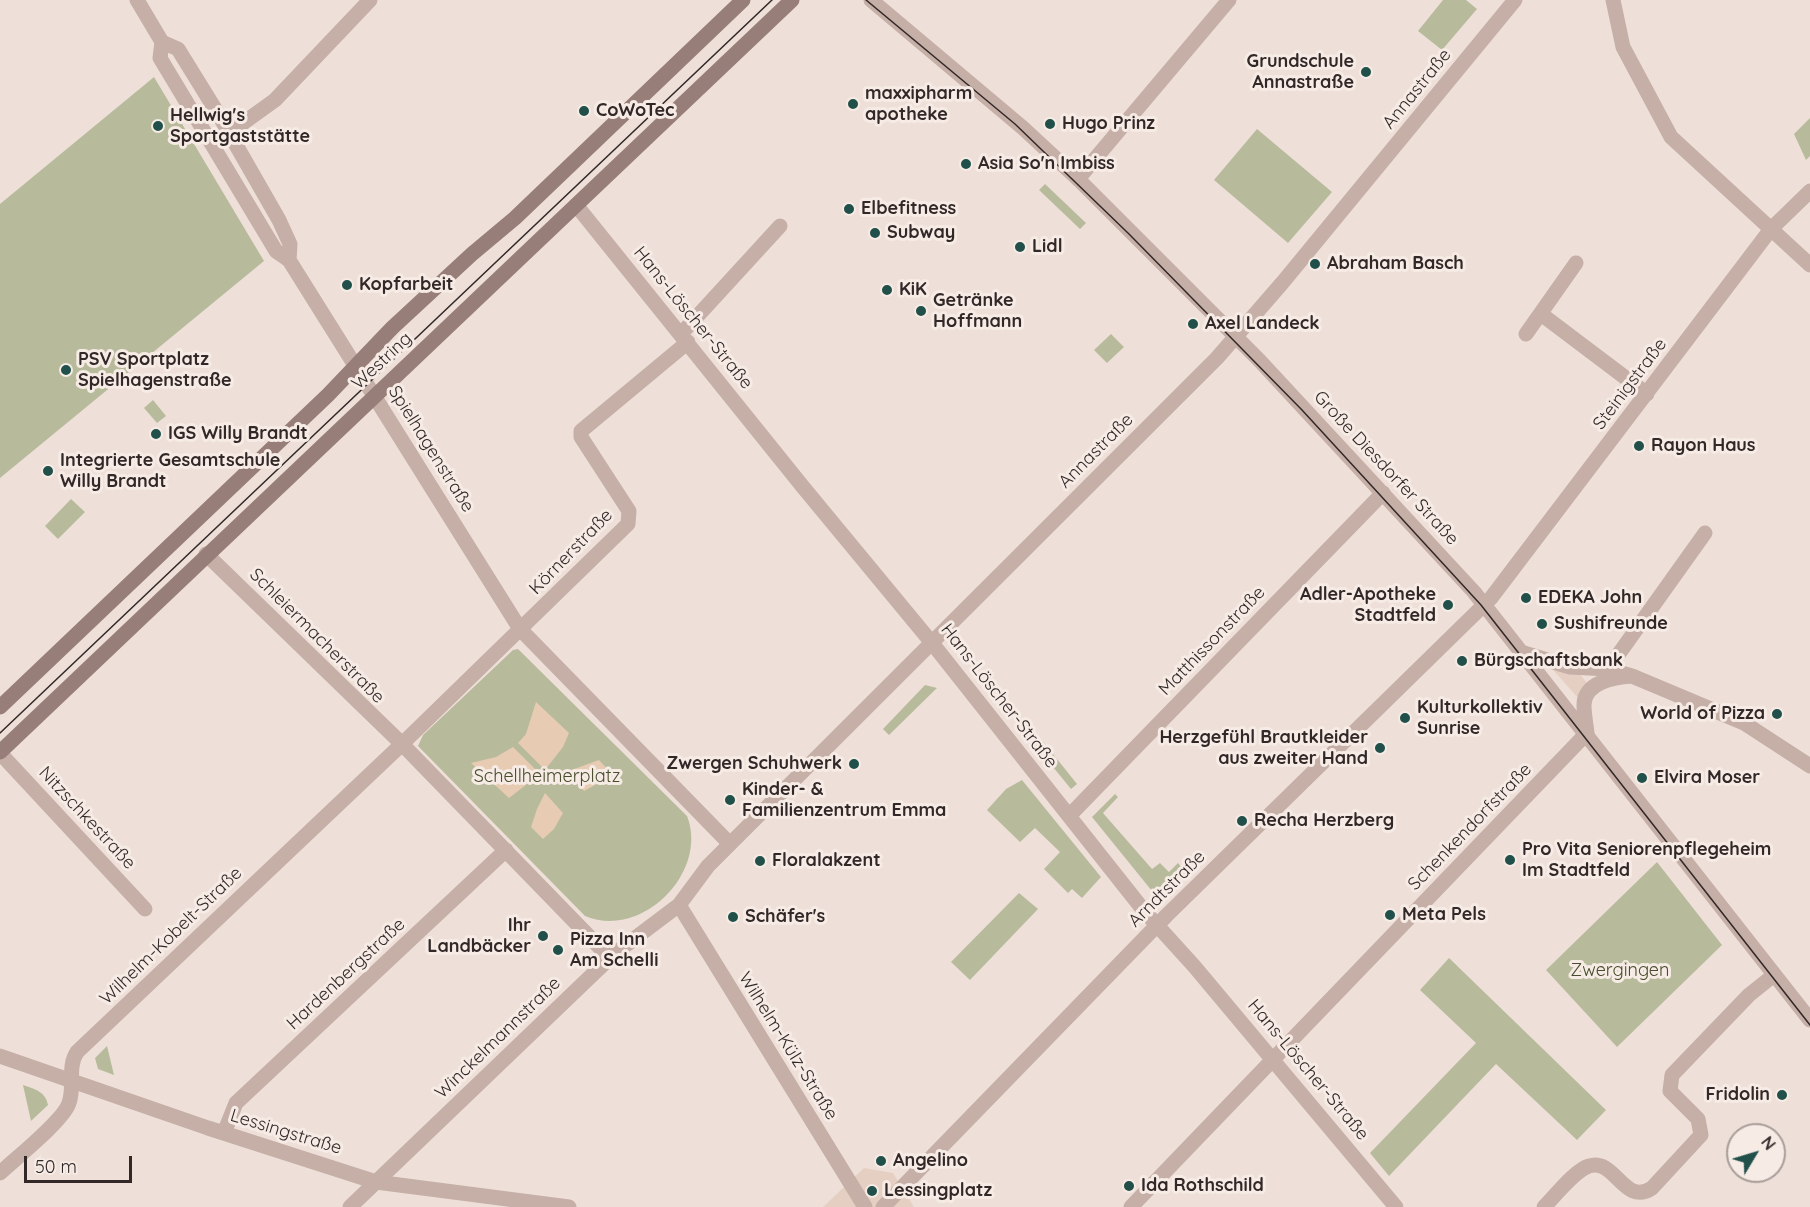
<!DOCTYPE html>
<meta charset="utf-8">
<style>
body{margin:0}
#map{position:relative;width:1810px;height:1207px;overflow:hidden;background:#eee0d9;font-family:Quicksand,sans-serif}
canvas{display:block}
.north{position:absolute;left:1726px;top:1123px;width:60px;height:60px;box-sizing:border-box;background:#f6ebe5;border:2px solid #a89d99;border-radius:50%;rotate:52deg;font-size:16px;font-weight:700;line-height:24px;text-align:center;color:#322827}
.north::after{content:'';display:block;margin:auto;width:21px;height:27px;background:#214f49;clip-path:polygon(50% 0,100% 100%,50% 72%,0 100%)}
.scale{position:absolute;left:24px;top:1156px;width:108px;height:27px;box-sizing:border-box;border:3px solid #322827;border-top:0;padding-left:8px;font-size:18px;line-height:21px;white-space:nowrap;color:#322827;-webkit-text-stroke:4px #f6ebe5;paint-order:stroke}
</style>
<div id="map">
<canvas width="1810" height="1207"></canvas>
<div class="north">N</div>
<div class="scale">50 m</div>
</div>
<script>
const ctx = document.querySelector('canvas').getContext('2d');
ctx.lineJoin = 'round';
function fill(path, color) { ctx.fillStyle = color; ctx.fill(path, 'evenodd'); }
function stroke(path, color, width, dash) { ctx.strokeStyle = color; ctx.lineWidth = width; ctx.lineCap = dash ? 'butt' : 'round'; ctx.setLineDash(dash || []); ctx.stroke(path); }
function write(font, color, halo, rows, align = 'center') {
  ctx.font = font + ' Quicksand,sans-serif'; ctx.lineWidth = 6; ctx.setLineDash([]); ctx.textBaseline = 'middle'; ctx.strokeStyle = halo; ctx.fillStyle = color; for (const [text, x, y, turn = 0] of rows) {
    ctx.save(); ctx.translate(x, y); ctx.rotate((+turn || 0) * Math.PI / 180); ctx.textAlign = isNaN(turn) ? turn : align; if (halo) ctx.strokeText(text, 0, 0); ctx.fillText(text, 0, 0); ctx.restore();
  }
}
fill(new Path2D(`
 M1443,0h23l11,9 -35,41 -24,-19z
 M154,77l110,184 -264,217v-274z
 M1810,118v38l-4,4 -12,-26z
 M1257,129l75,63 -44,51 -74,-63z
 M1045,184l41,39 -6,6 -41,-39z
 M1111,334l13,13 -17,16 -13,-13z
 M153,400l13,16 -9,7 -13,-15z
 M71,499l14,13 -27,27 -13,-13z
 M518,649l169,167c22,56 -45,124 -102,100l-167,-170 5,-11 90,-85z
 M925,685l12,3 -48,47 -6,-6z
 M1041,739l36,45 -6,5 -36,-44z
 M1022,780l79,97 -19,21 -10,-9 -4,4 -24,-24 16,-17 -25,-24 -15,14 -33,-32 19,-21z
 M1115,794l3,3 -15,16 49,56 8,-6 9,9 9,-9 9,11 -24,21 -7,1 -64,-79z
 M1657,862l65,83 -105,102 -71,-77z
 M1019,893l19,16 -68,71 -19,-18z
 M1449,958l157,152 -29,30 -81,-76 -107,112 -19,-23 106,-110 -56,-53z
 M107,1046l7,29 -16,-6 -3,-11z
 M23,1085c12,4 23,7 25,20l-17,16z`), '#b7bb9b');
fill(new Path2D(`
 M536,702l33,31 -6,14 -18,23 -27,-27 8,-9z
 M513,747l27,27 -31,24 -38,-35 25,-6z
 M599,760l14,15 -29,16 -18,-19z
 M545,793l18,20 -9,16 -11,10 -12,-12 6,-18z`), '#e7cbb3');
fill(new Path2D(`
 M1557,669l22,4 8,10 -9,15 -24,-27z
 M864,1168l29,5 21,34h-91z`), '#e5cfc2');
stroke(new Path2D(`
 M137,0l25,42 -2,16 116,193 13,9 231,369 210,215
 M1613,0l10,47 48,90 139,128
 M162,42l16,7 42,68 59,103 11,24 -1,16
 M221,139l54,-39 95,-100
 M1078,179l151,-179
 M576,205l227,282 129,156 213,269 49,54 202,241
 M1541,314l106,80
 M681,334l99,-108
 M1526,334l50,-71
 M1524,653l46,14 38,2 24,7 112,47 66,43
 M1608,669l97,-136
 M0,753l145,156
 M1069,816l314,-323
 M679,905l186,302
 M610,958l-208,-214 226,-220 1,-13 -48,-74v-6l107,-89
 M0,1056l208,72 168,54 193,25
 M224,1133l12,-30 270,-253
 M0,1173c15,-14 64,-53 69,-70 6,-16 -2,-36 8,-51l325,-308 -196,-190
 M350,1207l264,-253 65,-49 29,-39 22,-22 487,-486 66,-76 232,-282
 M883,1207l284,-292 324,-317 280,-369 39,-38
 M1131,1207l456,-474c-1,-9 -3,-19 -3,-28 0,-23 31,-28 48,-29
 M1544,1207c11,-11 31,-37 45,-41 26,-9 35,41 63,22l49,-53 -3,-16 -28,-28 2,-16 77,-80 25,-20`), '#c5afa7', 15);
stroke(new Path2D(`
 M871,0l152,128 55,51 181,181 215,232 336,428`), '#c5afa7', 15);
stroke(new Path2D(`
 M0,707l328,-312 64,-67 80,-74 43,-36 228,-218
 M0,752l792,-752`), '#987e79', 15);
stroke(new Path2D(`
 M866,0l149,124 114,110 173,176 179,195 329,420
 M0,733l772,-733`), '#322827', 1.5);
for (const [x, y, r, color] of [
 [1366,72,6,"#214f49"],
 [853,104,6,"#214f49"],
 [584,111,6,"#214f49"],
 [1050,124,6,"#214f49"],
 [158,126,6,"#214f49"],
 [966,164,6,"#214f49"],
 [849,209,6,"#214f49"],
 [875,233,6,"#214f49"],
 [1020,247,6,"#214f49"],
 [1315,264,6,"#214f49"],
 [347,285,6,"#214f49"],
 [887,290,6,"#214f49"],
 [921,311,6,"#214f49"],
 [1193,324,6,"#214f49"],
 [66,370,6,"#214f49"],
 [156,434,6,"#214f49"],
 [1639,446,6,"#214f49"],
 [48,471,6,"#214f49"],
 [1526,598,6,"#214f49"],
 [1448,605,6,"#214f49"],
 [1542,624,6,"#214f49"],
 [1462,661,6,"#214f49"],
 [1777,714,6,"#214f49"],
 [1405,718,6,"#214f49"],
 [1380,748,6,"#214f49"],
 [854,764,6,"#214f49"],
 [1642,778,6,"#214f49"],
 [730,800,6,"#214f49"],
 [1242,821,6,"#214f49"],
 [1510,860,6,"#214f49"],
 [760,861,6,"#214f49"],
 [1390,915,6,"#214f49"],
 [733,917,6,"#214f49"],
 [543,936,6,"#214f49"],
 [558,950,6,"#214f49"],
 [1782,1095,6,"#214f49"],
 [881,1161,6,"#214f49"],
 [1129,1186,6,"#214f49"],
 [872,1191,6,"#214f49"]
]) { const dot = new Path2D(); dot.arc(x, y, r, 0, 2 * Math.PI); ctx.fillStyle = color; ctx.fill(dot); stroke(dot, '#f6ebe5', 2); }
write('bold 18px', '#322827', '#f6ebe5', [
 ["Grundschule",1354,62,"right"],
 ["Annastraße",1354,83,"right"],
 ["maxxipharm",865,94],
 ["apotheke",865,115],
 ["CoWoTec",596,111],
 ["Hellwig's",170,116],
 ["Sportgaststätte",170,137],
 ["Hugo Prinz",1062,124],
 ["Asia So'n Imbiss",978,164],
 ["Elbefitness",861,209],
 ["Subway",887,233],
 ["Lidl",1032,247],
 ["Abraham Basch",1327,264],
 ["Kopfarbeit",359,285],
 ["KiK",899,290],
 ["Getränke",933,301],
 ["Hoffmann",933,322],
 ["Axel Landeck",1205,324],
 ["PSV Sportplatz",78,360],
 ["Spielhagenstraße",78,381],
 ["IGS Willy Brandt",168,434],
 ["Rayon Haus",1651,446],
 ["Integrierte Gesamtschule",60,461],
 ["Willy Brandt",60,482],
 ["Adler-Apotheke",1436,595,"right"],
 ["Stadtfeld",1436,616,"right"],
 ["EDEKA John",1538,598],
 ["Sushifreunde",1554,624],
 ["Bürgschaftsbank",1474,661],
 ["Kulturkollektiv",1417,708],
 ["Sunrise",1417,729],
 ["World of Pizza",1765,714,"right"],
 ["Herzgefühl Brautkleider",1368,738,"right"],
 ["aus zweiter Hand",1368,759,"right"],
 ["Zwergen Schuhwerk",842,764,"right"],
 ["Elvira Moser",1654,778],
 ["Kinder- &",742,790],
 ["Familienzentrum Emma",742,811],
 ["Recha Herzberg",1254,821],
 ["Pro Vita Seniorenpflegeheim",1522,850],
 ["Im Stadtfeld",1522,871],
 ["Floralakzent",772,861],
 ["Meta Pels",1402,915],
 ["Schäfer's",745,917],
 ["Ihr",531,926,"right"],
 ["Landbäcker",531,947,"right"],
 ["Pizza Inn",570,940],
 ["Am Schelli",570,961],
 ["Fridolin",1770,1095,"right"],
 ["Angelino",893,1161],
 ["Ida Rothschild",1141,1186],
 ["Lessingplatz",884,1191]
], 'left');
write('18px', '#322827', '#f6ebe5', [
 ["Annastraße",1417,89,-51],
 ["Hans-Löscher-Straße",693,318,51],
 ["Westring",382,361,-43],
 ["Steinigstraße",1630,384,-53],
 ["Spielhagenstraße",431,449,58],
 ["Annastraße",1096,451,-45],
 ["Große Diesdorfer Straße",1386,468,47],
 ["Körnerstraße",571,552,-46],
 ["Schleiermacherstraße",317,636,45],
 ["Matthissonstraße",1212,641,-46],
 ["Hans-Löscher-Straße",999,696,52],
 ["Nitzschkestraße",87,818,47],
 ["Schenkendorfstraße",1470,827,-46],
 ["Arndtstraße",1167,889,-45],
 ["Wilhelm-Kobelt-Straße",171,936,-44],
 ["Hardenbergstraße",346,974,-43],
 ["Winckelmannstraße",498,1038,-44],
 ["Wilhelm-Külz-Straße",788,1046,58],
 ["Hans-Löscher-Straße",1308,1070,50],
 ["Lessingstraße",286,1132,17]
]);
write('18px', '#484d2d', '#f6ebe5', [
 ["Schellheimerplatz",547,777],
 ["Zwergingen",1620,971]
]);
</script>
